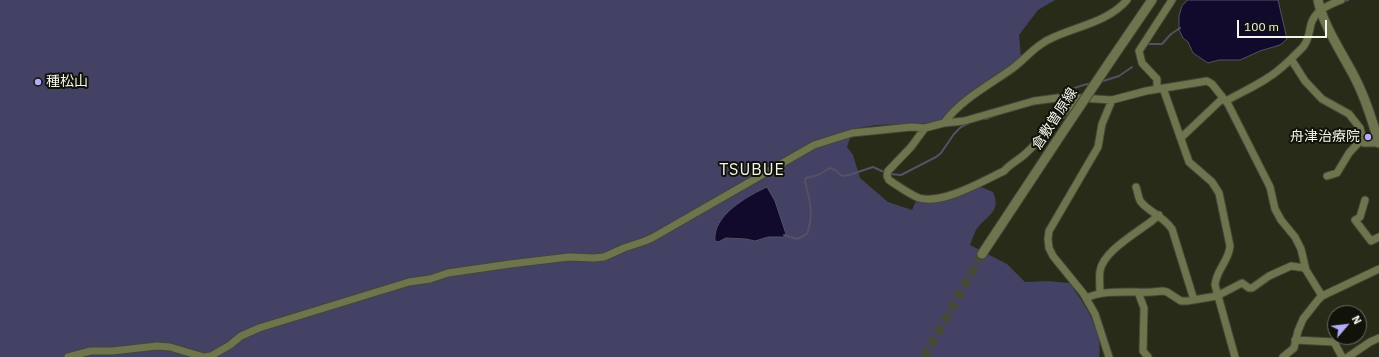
<!DOCTYPE html>
<meta charset="utf-8">
<style>
body{margin:0}
#map{position:relative;width:1379px;height:357px;overflow:hidden;background:#272b18;font-family:"IBM Plex Sans",sans-serif}
canvas{display:block}
.north{position:absolute;left:1327px;top:305px;width:40px;height:40px;box-sizing:border-box;background:#11120a;border:1px solid #6b6d64;border-radius:50%;rotate:62deg;font-size:11px;font-weight:700;line-height:16px;text-align:center;color:#f3f6ea}
.north::after{content:'';display:block;margin:auto;width:14px;height:18px;background:#b2adf9;clip-path:polygon(50% 0,100% 100%,50% 72%,0 100%)}
.scale{position:absolute;left:1237px;top:20px;width:90px;height:18px;box-sizing:border-box;border:2px solid #f3f6ea;border-top:0;padding-left:5px;font-size:12px;line-height:14px;white-space:nowrap;color:#f3f6ea;-webkit-text-stroke:3px #11120a;paint-order:stroke}
</style>
<div id="map">
<canvas width="1379" height="357"></canvas>
<div class="north">N</div>
<div class="scale">100 m</div>
</div>
<script>
const ctx = document.querySelector('canvas').getContext('2d');
ctx.lineJoin = 'round';
function fill(path, color) { ctx.fillStyle = color; ctx.fill(path, 'evenodd'); }
function stroke(path, color, width, dash) { ctx.strokeStyle = color; ctx.lineWidth = width; ctx.lineCap = dash ? 'butt' : 'round'; ctx.setLineDash(dash || []); ctx.stroke(path); }
function write(font, color, halo, rows, align = 'center') {
  ctx.font = font + ' "IBM Plex Sans","Noto Sans JP",sans-serif'; ctx.lineWidth = 4; ctx.setLineDash([]); ctx.textBaseline = 'middle'; ctx.strokeStyle = halo; ctx.fillStyle = color; for (const [text, x, y, turn = 0] of rows) {
    ctx.save(); ctx.translate(x, y); ctx.rotate((+turn || 0) * Math.PI / 180); ctx.textAlign = isNaN(turn) ? turn : align; if (halo) ctx.strokeText(text, 0, 0); ctx.fillText(text, 0, 0); ctx.restore();
  }
}
fill(new Path2D(`
 M0,0h1055l-17,10 -19,25 2,22 -55,41 -23,23 -11,2 -56,2 -23,4 -6,18 6,8 7,23 28,24 24,8 4,-9c18,4 48,-7 65,-14l12,5c9,21 -7,23 -17,38 -2,4 -4,10 -6,15l37,19 18,18 22,-1 23,2c14,22 34,47 29,74h-1099zM767,187l8,14 10,33 -1,3h-16l-13,4 -9,-2 -20,-1 -6,-16c12,-16 29,-27 47,-35z`), '#434164');
const water = new Path2D(`
 M1188,0h90l9,39 -7,6 -20,6 -20,9h-21l-11,3 -15,-10 -5,-11 -5,-4 -4,-8v-14l3,-10z
 M767,187l8,14 11,33 -2,3h-16l-13,4 -9,-2 -20,-1 -8,4 -3,-1c-3,-25 32,-45 52,-54z`);
fill(water, '#110a2c');
stroke(water, '#555165', 1);
stroke(new Path2D(`
 M1342,2l6,-2
 M1146,46l1,-2h15l9,-10 9,-6
 M1100,82l19,-6 13,-9
 M1063,95c7,-7 19,-10 29,-12
 M981,119h5l10,-4
 M890,174l11,1 35,-18 5,-4 13,-19 7,-7 8,-4
 M784,235l13,4 10,-5c7,-21 3,-32 -2,-53l1,-3 12,-3 12,-7 5,2 7,6 7,-1 24,-8 13,6`), '#555165', 2);
stroke(new Path2D(`
 M924,357l58,-103`), '#464938', 9, [9, 4.5]);
const minor = new Path2D(`
 M1291,59l14,22 17,18 27,15 11,14 4,15h15
 M1163,88l26,74 23,20 7,11 11,53c-1,15 -14,24 -15,39l20,72
 M1157,89v-10l-15,-16 -3,-12 33,-51
 M1226,101c14,-8 30,-15 43,-24 13,-8 23,-19 34,-30 6,-7 6,-15 8,-23 4,-14 18,-19 30,-24
 M944,123c16,-23 47,-39 69,-55 14,-11 24,-24 41,-31 25,-11 55,-16 73,-37
 M925,128l-14,19 -23,24 -1,5 2,4c9,6 20,14 30,18 23,7 64,-17 85,-27 6,-7 13,-10 20,-16 19,-17 35,-38 53,-57
 M1180,137l4,-2 39,-37
 M1327,176l10,-3 12,-20 13,-14
 M1136,187c2,5 2,11 5,15 8,10 22,14 31,27l22,71
 M1365,200l-5,17 -5,3 16,21 8,-4
 M1138,292l6,16 -1,43 5,6
 M1100,293c0,-7 -1,-15 0,-22 3,-20 38,-39 53,-51l6,-5
 M1086,298c16,-7 32,-6 49,-6 9,1 19,0 28,-1l4,1 14,9h6l30,-5 25,-13 7,5h3l17,-12 22,-10 14,2
 M1295,340l39,2 8,15
 M68,357l23,-6h21l45,-5 13,1 34,10 7,-1 19,-11 11,-9 18,-8 150,-46 21,-3 18,-6 62,-9 59,-7 25,1 10,-1 20,-9 21,-7 7,-3 162,-93 38,-12 59,-6 14,1 19,-5 20,-2 70,-20 31,-4 47,3 34,-9 61,-10 5,3 16,20 42,83 5,22 6,11 14,17 6,12 5,21 16,26
 M1109,357l-14,-43 -12,-21 -30,-37 -4,-8 -1,-9 1,-8 49,-84 4,-23 10,-24
 M1283,357l11,-9 4,-17 5,-12 15,-19 4,-4 57,-27
 M1348,357l22,-15 9,-4`);
const tertiary = new Path2D(`
 M1318,0c5,25 24,53 36,76 11,21 18,44 25,67
 M1111,60l41,-60
 M982,254l84,-127`);
stroke(minor, '#444735', 9);
stroke(tertiary, '#444735', 11);
stroke(minor, '#6d744e', 7);
stroke(tertiary, '#6d744e', 9);
const tertiaryBridge = new Path2D(`
 M1066,127l45,-67`);
stroke(tertiaryBridge, '#444735', 11, []);
stroke(tertiaryBridge, '#6d744e', 9);
for (const [x, y, r, color] of [
 [38,82,4,"#b2adf9"],
 [1368,137,4,"#b2adf9"]
]) { const dot = new Path2D(); dot.arc(x, y, r, 0, 2 * Math.PI); ctx.fillStyle = color; ctx.fill(dot); stroke(dot, '#11120a', 1.5); }
write('14px', '#f3f6ea', '#11120a', [
 ["種松山",46,82],
 ["舟津治療院",1360,137,"right"]
], 'left');
write('14px', '#f3f6ea', '#11120a', [
 ["倉敷曽原線",1055,119,-57]
]);
ctx.letterSpacing = '1px';
write('16px', '#f3f6ea', '#11120a', [
 ["TSUBUE",752,170]
]);
ctx.letterSpacing = '0px';
</script>
